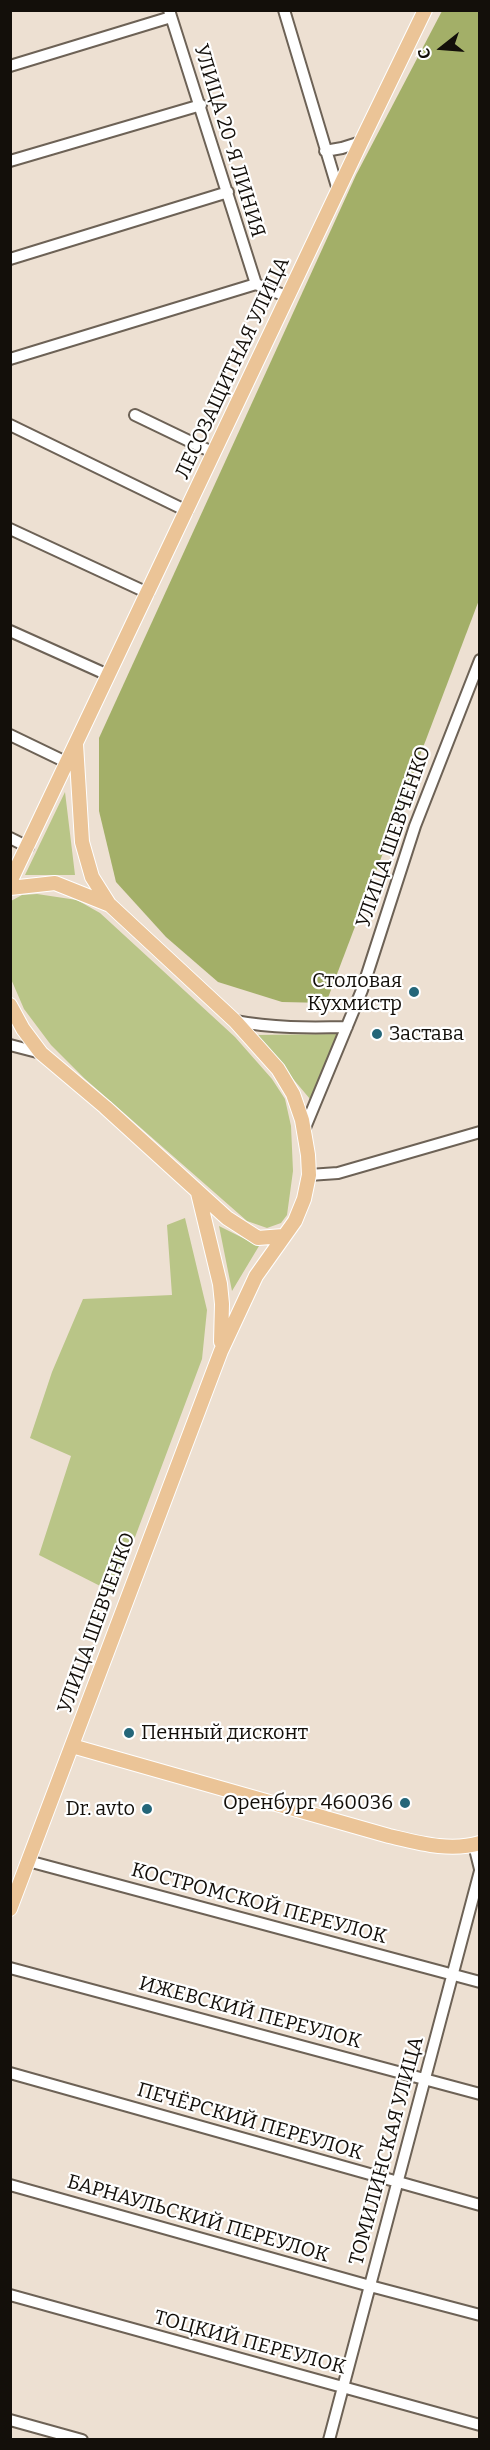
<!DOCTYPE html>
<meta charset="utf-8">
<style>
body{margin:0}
#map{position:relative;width:490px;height:2450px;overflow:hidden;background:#ede0d2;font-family:Bitter,serif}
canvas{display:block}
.frame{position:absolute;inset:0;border:12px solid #130f0a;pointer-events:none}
.north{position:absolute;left:412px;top:18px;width:60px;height:60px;-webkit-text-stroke:4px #fff;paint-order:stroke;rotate:253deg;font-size:16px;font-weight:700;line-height:24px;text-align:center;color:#130f0a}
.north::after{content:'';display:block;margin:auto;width:21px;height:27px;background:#130f0a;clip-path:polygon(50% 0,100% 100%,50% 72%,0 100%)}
</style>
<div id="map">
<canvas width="490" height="2450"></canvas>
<div class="frame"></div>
<div class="north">С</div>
</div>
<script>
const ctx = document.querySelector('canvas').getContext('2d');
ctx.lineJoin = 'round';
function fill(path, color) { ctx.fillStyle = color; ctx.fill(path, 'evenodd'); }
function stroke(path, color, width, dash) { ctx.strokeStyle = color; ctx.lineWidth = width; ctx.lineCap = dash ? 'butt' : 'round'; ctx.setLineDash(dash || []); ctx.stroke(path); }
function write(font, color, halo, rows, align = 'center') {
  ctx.font = font + ' Bitter,serif'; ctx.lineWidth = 4.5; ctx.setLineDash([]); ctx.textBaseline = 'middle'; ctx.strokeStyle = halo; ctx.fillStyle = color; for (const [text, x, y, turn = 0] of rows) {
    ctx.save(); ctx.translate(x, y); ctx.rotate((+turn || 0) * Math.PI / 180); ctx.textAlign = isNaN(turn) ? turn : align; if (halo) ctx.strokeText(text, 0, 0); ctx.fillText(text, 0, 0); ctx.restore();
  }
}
fill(new Path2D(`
 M65,792l10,83h-50z
 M37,894l40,6 23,13 135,124 37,42 13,20 6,27 2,45 -6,44 -6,8 -14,5 -20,-7 -163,-143 -33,-33 -27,-36 -13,-30v-78l11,-6z
 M337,1034l-27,65 -54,-64z
 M185,1218l22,92 -5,49 -88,234 -75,-38 32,-99 -41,-18 22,-66 31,-73 89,-4 -5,-70z
 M219,1226l40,20 -27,45z`), '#b9c587');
fill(new Path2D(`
 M442,11h37v589l-153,403 -44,-1 -64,-20 -52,-45 -50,-55 -17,-71v-73l257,-563z`), '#a3af68');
const minor = new Path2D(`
 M169,10l87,274 32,13
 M284,10l54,180
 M10,66l161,-49
 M325,151l17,-3 19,-6
 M10,161l191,-56
 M10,259l218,-67
 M10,359l246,-75
 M135,415l79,38
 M10,425l177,86
 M10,529l138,64
 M10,631l98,44
 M10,735l56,27
 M10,838l18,9
 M235,1021c37,7 73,7 112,6
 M10,1045l31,8
 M304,1130l58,-140 53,-164 65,-166
 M309,1175l29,-2 142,-41
 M474,1845l6,24
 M28,1861l452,121
 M10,1968l470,126
 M10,2073l470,132
 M10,2185l360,101 110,29
 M10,2295l470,130
 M10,2420l72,20
 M329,2440l151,-569`);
const major = new Path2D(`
 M76,744l6,98 10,35 17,27
 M10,882l351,-740 64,-132
 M10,888l45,-5 55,22 125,116 43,48 15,25 9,26 6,35 1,20 -5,24 -9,22 -39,55 -35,75 -211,558
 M10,1005l13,24 18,24 64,54 122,111 31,20 25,-2
 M198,1193l22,91 2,20 -1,38
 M72,1746l317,90c30,7 61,16 91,7`);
stroke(minor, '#6d6256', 14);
stroke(major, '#fff', 16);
stroke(minor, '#fff', 10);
stroke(major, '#ebc497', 14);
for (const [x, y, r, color] of [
 [414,992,6,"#246679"],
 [377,1034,6,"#246679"],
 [129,1733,6,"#246679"],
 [405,1803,6,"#246679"],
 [147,1809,6,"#246679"]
]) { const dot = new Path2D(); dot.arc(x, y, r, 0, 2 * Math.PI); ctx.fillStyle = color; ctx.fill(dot); stroke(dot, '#fff', 2); }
write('20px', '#130f0a', '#fff', [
 ["УЛИЦА 20-Я ЛИНИЯ",229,141,73],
 ["ЛЕСОЗАЩИТНАЯ УЛИЦА",233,368,-65],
 ["УЛИЦА ШЕВЧЕНКО",394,837,-71],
 ["УЛИЦА ШЕВЧЕНКО",97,1623,-70],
 ["КОСТРОМСКОЙ ПЕРЕУЛОК",259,1904,15],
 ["ИЖЕВСКИЙ ПЕРЕУЛОК",250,2013,15],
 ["ПЕЧЁРСКИЙ ПЕРЕУЛОК",250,2122,16],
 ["ТОМИЛИНСКАЯ УЛИЦА",387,2151,-75],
 ["БАРНАУЛЬСКИЙ ПЕРЕУЛОК",198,2219,16],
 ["ТОЦКИЙ ПЕРЕУЛОК",250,2343,15]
]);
write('20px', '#130f0a', '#fff', [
 ["Столовая",402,981],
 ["Кухмистр",402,1004],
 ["Застава",389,1034,"left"],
 ["Пенный дисконт",141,1733,"left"],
 ["Оренбург 460036",393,1803],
 ["Dr. avto",135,1809]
], 'right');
</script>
